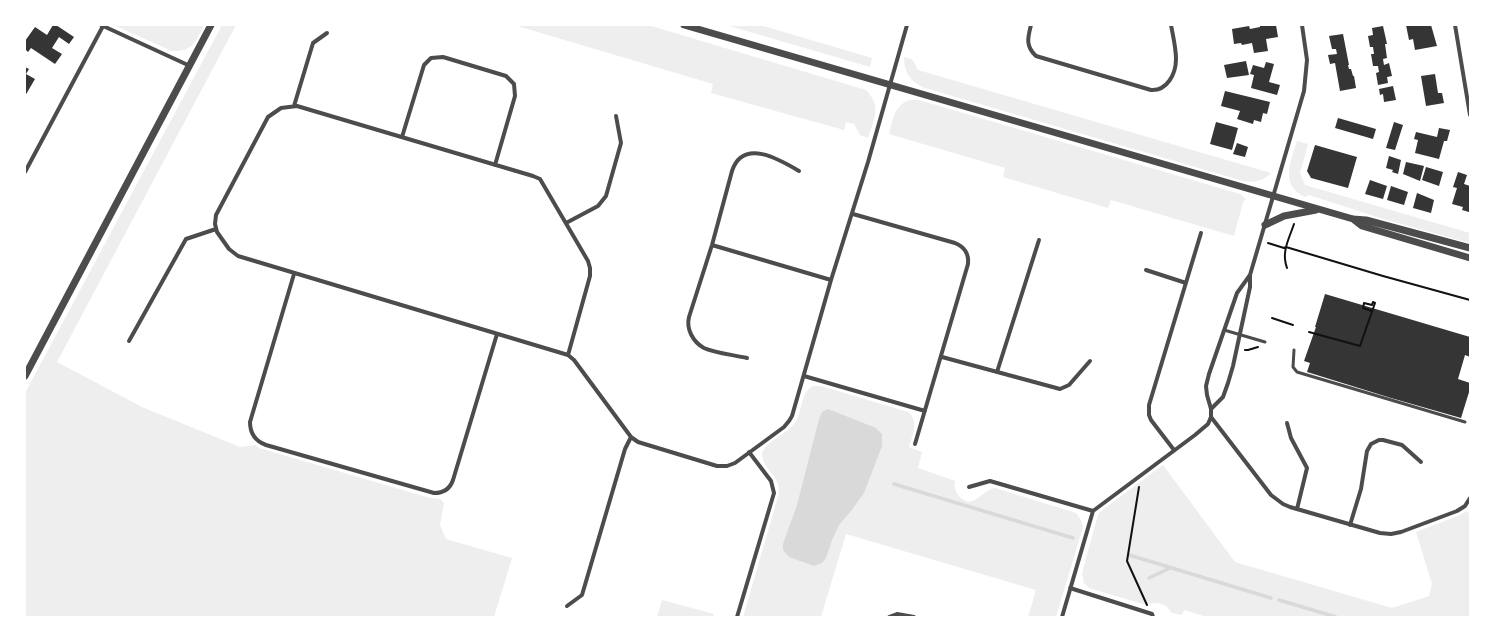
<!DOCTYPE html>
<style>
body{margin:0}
#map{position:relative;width:1495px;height:642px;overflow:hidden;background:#fff;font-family:Roboto,sans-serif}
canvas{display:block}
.frame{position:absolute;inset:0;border:26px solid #fff;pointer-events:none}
</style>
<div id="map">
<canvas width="1495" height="642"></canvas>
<div class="frame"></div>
</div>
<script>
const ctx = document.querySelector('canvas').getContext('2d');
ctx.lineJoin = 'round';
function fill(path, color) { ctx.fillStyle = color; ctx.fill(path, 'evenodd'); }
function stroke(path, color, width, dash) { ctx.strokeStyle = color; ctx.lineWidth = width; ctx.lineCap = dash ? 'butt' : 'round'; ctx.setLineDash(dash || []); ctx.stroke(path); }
fill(new Path2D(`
 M114,25h90c-8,16 -11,27 -32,26z
 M222,25h14l-179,337 85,45 98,40 15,-2 4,3 171,50 10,1 4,4 -4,22 6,14 66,19 -18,59h-469v-224z
 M514,25h134l218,65c16,16 8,29 2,48l-8,-3 -6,-11 -8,-2 -2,8 -133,-37 2,-9z
 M726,25h34l112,33 -2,9z
 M904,57l8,2 6,11 353,103c-8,8 -17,10 -28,8l-318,-93c-15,-6 -21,-16 -21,-31z
 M909,100h10l321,94 6,5 -3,3 -9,34 -123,-36 -3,8 -105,-31 2,-9 -116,-34c4,-14 5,-28 20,-34z
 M1297,141l11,3 -8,29 5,12 165,48v10l-87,-24 -74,-24 -4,2c-26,-13 -14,-35 -8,-56z
 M814,386h7l87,26c12,10 4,24 1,35l13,5 -4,16 37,13c-1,6 0,10 4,15 14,16 23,-7 36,-8l81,25 5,7 2,7 -27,90h-28l8,-27 -190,-56 -25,83h-78l36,-124c2,-16 -17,-24 -17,-40 6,-14 26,-18 34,-32 7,-11 4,-30 18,-35z
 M1163,465l72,97 157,46 37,-12 3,-12 -16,-52 44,-17 7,-4 3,4v102h-263l-23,-7 -2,5 -10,-2 -6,-7 -8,-3 -15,1 -54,-16 -5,-5 -2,-10 16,-58 3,-4z
 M662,600l52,14 -2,3h-55z`), '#eee');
fill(new Path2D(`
 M828,409l48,19 6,6v12l-18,47 -13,18 -12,14 -7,15 -6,18 -4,5 -8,3 -25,-9 -6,-7v-6l14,-39 22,-86 3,-7z`), '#d9d9d9');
stroke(new Path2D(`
 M894,484l179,54
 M1129,555l142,43
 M1149,578l21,-10
 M1279,600l57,17`), '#d9d9d9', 3.5);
fill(new Path2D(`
 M53,25h3l18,12 -5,7 -10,-7 -7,11 10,6 -7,10 -24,-16 -3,4 -3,-3v-8l10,-14 12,8z
 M1260,25h16l2,12 -12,2 2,12 -14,2 -2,-10 -10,2 -1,-2 -7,1 -2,-15 17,-3 1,3 10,-2z
 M1406,25h25l6,21 -22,4 -2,-11 -4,1z
 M1383,26l4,18h-2l2,14 -4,1 1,6 5,-2 3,13 -5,1 1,6 -10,2 -2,-12 3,-1 -1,-6h-5l-2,-12h3l-1,-7h-3l-2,-11 5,-1 -1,-7z
 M1343,34l6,31h-1l1,4h2l2,7h1l2,12 -16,3 -5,-28 -5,1 -2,-9 9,-1 -1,-5h-4l-3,-13z
 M1246,61l3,14 -22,3 -3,-13z
 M1266,62l8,2 -5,18 11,3 -3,10 -26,-7 3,-13 -4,-1 3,-9 11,3z
 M25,67l4,2 -3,5 9,5 -10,17z
 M1435,74l3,19h4l2,10 -18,3 -5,-30z
 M1393,86l3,14 -12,2 -1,-8 -3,1 -1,-6z
 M1225,91l45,11 -3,12 -4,-1 -2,9 -7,-2 -1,4 -16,-5 3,-8 -19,-5z
 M1338,118l38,11 -3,10 -38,-11z
 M1216,122l22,6 -6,22 -22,-6z
 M1394,122l9,3 -8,25 -9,-2z
 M1439,128l11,2 -3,11h-3l-5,18 -24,-6 3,-13 -4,-1 2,-7 21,5z
 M1237,143l11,4 -3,10 -12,-3z
 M1315,145l42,12 -9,31 -37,-10 -4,-7z
 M1389,156l12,4 -3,14 -6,-2 1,-2 -7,-2z
 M1406,162l18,4 -4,15 -17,-7z
 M1426,167l17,5 -4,14 -17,-6z
 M1458,172l9,3 -3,9 6,2 -1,26 -7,-2 1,-3 -11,-3 5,-16 -4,-1z
 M1370,180l17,6 -4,13 -18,-5z
 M1391,186l17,6 -4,13 -17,-5z
 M1417,193l17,7 -3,13 -18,-5z
 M1325,294l145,43v20l-5,-2 -7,24 12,4v6l-9,29 -70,-20 -84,-26 3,-9 -6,-2 12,-34h-1z`), '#353535');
stroke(new Path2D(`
 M1268,243l16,5 2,-1 97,29 87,24
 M1287,268c-6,-16 2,-29 7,-44
 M1372,311l-9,-3 1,-5 8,2 1,-3 2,1
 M1272,318l21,7
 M1309,332l51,14 15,-43
 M1245,350h3l10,-3
 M1139,487l-12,74 20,44`), '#111', 2);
stroke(new Path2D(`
 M1224,330l41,12
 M1294,350l-1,17 4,5 168,50`), '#4c4c4c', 3);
stroke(new Path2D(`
 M101,25l89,41
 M1031,25c-3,12 -6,21 5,31l115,34c16,1 25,-16 25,-31 0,-11 -3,-23 -5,-34
 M1455,25l15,90
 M294,106l19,-63 14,-10
 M402,137l22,-72 7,-7 12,-1 63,19 8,8 1,12 -20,69
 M25,172l78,-146
 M853,214l102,29c10,4 14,11 13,21l-53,180
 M566,223l32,-17 8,-10 15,-53 -5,-27
 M712,245l119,35
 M1146,270l40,13
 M294,274l-44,148c0,12 5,19 16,23l168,48c9,0 16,-4 19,-13l44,-146
 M129,341l57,-102 30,-10
 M568,355l22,-79v-8l-2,-7 -48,-82 -7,-3 -236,-70 -16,2 -13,9 -52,98 -1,9 2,8 12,17 9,7 330,99 6,5 57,77 7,5 79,24h10l8,-3 49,-36 5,-6 3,-5 39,-136 37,-118 39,-137
 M942,357l118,32 9,-4 21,-24
 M747,358c-12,-3 -33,-5 -43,-10 -11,-6 -18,-19 -15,-31l23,-72 20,-74c11,-33 47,-12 67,0
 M997,372l42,-132
 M804,376l121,35
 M1211,409l12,-12 5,-14 5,-17 17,-79v-12l54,-184 3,-31 -5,-35
 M1211,417l60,78 12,9 7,3 90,26 11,1 10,-2 56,-21 8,-5 5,-8
 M1287,423l4,15 16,30 -10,41
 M1174,450l-23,-30 -2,-5v-10l52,-172
 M969,487l21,-6 103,30
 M1350,525l11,-36 6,-38 4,-7 8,-4h4l19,5 19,17
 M1070,588l82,26 1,3
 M567,606l15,-11 43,-146 6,-12
 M737,617l37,-124 -3,-12 -22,-29
 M889,617l8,-3 17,3
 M1062,617l31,-106 102,-76 13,-11 3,-7v-8l-4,-14 -1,-9 3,-12 28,-81 13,-18`), '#4c4c4c', 4);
stroke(new Path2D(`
 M684,25l669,194 13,1 104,28
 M1353,219l9,7 108,32
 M1265,225l19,-9 32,-6
 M25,376l186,-351`), '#4c4c4c', 7);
</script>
